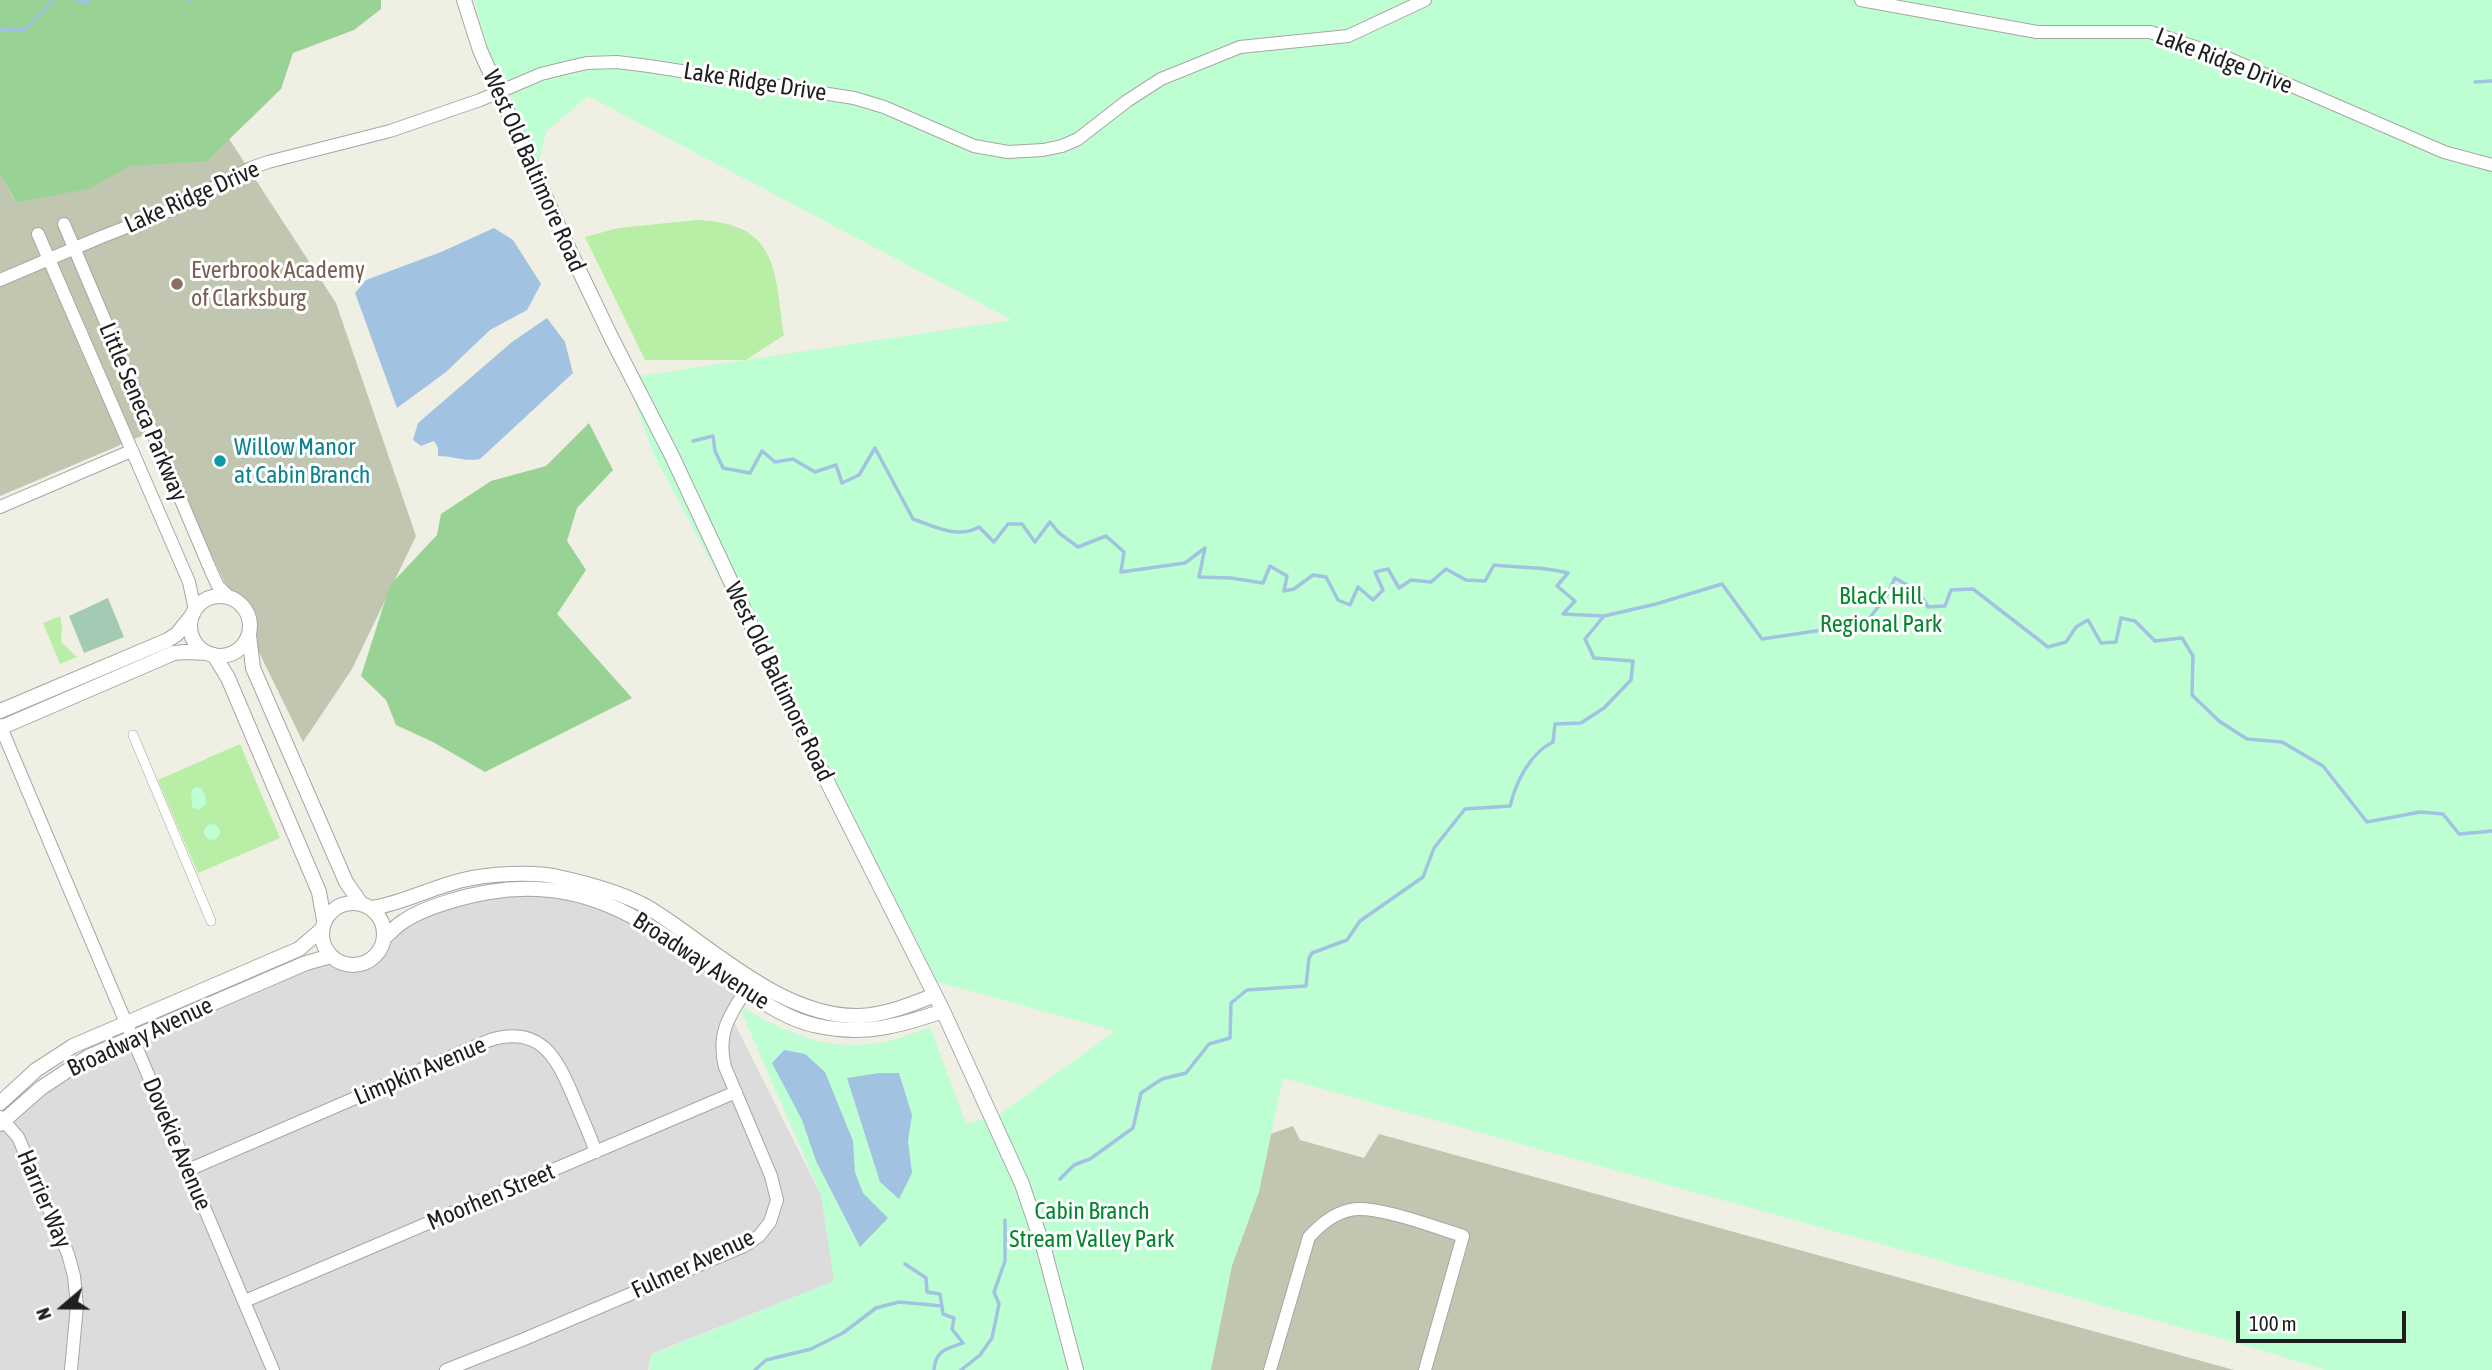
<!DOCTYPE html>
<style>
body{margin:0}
#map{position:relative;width:2492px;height:1370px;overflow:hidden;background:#f0efe4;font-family:"Asap Condensed",sans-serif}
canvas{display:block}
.north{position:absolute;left:28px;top:1272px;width:70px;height:70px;-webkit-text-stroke:5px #fff;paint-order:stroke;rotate:250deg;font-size:19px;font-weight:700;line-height:28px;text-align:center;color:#1f1f1f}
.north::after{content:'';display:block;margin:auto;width:24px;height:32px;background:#1f1f1f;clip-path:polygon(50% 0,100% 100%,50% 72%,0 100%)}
.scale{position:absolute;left:2236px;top:1311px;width:170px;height:32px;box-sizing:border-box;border:4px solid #1f1f1f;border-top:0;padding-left:9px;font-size:21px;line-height:24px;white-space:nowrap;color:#1f1f1f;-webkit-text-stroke:5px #fff;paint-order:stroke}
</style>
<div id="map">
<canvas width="2492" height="1370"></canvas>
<div class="north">N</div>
<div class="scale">100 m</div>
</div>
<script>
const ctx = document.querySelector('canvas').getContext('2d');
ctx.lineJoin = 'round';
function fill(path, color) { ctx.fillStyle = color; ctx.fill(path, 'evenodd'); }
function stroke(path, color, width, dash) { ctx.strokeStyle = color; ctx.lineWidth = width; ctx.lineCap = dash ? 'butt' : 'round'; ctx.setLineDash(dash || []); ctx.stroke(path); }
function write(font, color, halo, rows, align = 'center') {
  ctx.font = font + ' "Asap Condensed",sans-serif'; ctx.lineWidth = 6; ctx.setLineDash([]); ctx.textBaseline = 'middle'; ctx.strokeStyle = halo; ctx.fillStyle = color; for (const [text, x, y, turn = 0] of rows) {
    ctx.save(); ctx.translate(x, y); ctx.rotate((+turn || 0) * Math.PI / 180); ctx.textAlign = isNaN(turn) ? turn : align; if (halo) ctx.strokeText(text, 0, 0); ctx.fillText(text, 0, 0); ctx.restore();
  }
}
fill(new Path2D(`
 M469,895h114l163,96 -15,25 90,179 14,86 -184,73 -3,16h-648v-246l57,-48 274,-120 17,9 21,-4 7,-6 8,-17z`), '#dddcdc');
fill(new Path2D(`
 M222,128l114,175 80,233 -64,133 -49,73 -152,-310 -151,64v-322l15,27z
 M1293,1126l7,14 64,18 15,-24 855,236h-1046l8,-209z`), '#c0c6af');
fill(new Path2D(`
 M697,220c82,3 77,50 87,115l-38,25h-101l-60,-123 33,-9z
 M60,616l2,12 -1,14 16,15 -17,7 -17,-41z
 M240,744l40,94 -82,35 -40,-93z`), '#b8eea6');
fill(new Path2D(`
 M0,0h381v9l-27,21 -61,23 -12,36 -74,72 -77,5 -42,23 -72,13 -16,-28z
 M589,423l24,47 -36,38 -10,33 19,29 -29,44 75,84 -147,74 -52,-30 -37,-17 -10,-25 -25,-24 29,-91 47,-50 4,-21 50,-33 55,-15z`), '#98d395');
fill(new Path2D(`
 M108,598l16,39 -40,16 -15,-37z`), '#a3cbb3');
fill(new Path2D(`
 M474,0h2018v1370h-167l-81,-25 -961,-267 -24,114 -27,74 -21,104h-562l2,-15 183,-74 -13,-86 -82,-189c52,28 89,48 150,35 14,-3 27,-10 41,-14l36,96 30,-6 119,-86 -181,-50 -21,-47 -96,-173 -163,-306 -28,-77 386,-58 -424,-224 -42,36 -9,39 -46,-111z
 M195,787l6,1 4,7 1,9 -8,6 -6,-3 -1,-16z
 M204 832a8 8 0 1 1 16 0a8 8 0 1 1-16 0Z`), '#befed3');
fill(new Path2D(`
 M494,228l19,12 28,44 -14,26 -37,20 -44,42 -49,36 -42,-115 11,-13 75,-28z
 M547,318l18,24 8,31 -93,86c-16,3 -26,-3 -42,-3v-8l-4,-7 -13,5 -8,-6 5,-17 94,-81z
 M784,1050l21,4 20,18 28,69 2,31 8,21 25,25 -28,29 -44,-86 -14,-41 -30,-57z
 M879,1073h20l13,42 -4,26 4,32 -13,26 -19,-17 -33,-104z`), '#a1c3e1');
stroke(new Path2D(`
 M78,0l8,3 3,-3
 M189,0h3
 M0,30l25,-1 29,-29
 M2475,82l17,-1
 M693,441l20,-5 2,15 8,17 27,5 12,-22 13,11 18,-3 22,13 21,-7 6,18 17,-8 16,-27 38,71c23,8 44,20 66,8l15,15 14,-18h14l13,18 15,-20 9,11 19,14 28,-11 18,16 -3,20 64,-9 20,-15 -6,29 32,1 32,5 7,-17 17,10 -3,15 10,-2 19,-14 13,2 12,23 12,5 8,-18 15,13 10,-10 -8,-18 13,-3 11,19 12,-8 20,2 15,-13 20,11 19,1 9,-16c25,3 49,1 74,8l-11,13 18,15 -12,13 41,2 52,-12 66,-20 40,55 67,-10 31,2 27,-36 8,-17 24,14 9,15 17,-1 6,-16 22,-1 75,58 18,-5 10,-15 12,-7 13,23 15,-1 5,-24 14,3 20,20 27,-3 11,18 -1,39 27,26 28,18 35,3 41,24 44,56 53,-10 23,2 16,20 33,-3
 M1060,1179l14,-14 16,-6 43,-31 8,-35 21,-14 24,-6 23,-29 21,-6 1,-35 16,-13 59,-4 3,-28 3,-5 35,-13 13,-19 63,-44 11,-29 31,-39 45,-3c6,-24 20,-53 43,-64l2,-18 26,-1 23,-15 27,-28 2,-19 -39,-3 -9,-19 19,-23
 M905,1264l21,14 1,14 13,2 3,20 11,4 -2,11 11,14c-16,5 -28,8 -29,27
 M755,1370l11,-10 45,-11 32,-16 33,-25 23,-6 43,4
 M961,1370l19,-15 12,-17 7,-34 -5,-12 11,-31v-41`), '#a1c3e1', 3.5);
const pedestrian = new Path2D(`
 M133,735l78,186`);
const minor = new Path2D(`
 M1861,0l176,32h113l75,25 219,95 48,13
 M64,224l147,347 7,15 11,11
 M38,234l151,348 6,28
 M0,280l101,-43 72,-28 78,-41 17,-6 122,-31 90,-31 61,-26 24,-6 22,-5 30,-1 32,4 205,32 30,9 90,39 34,6 35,-2 19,-4 16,-7 49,-38 34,-22 79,-32 108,-11 77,-36
 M0,507l131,-56
 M0,725l273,645
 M0,1117l18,20 50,117 6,22 3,30 -6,64
 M188,1170l302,-130c50,-15 66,16 83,56 8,19 16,37 23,56
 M245,1301l491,-209
 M446,1370l76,-30 222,-94 15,-10 11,-14 7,-22 -6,-24 -46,-109c-9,-36 6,-53 24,-82
 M1270,1370l39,-133c12,-13 24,-23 41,-27 25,-6 87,18 113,26l-38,134`);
const tertiary = new Path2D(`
 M464,0l16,50 86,193 46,96 60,117 118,252 153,303 79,173 22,65 32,121
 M190 626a30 30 0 1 1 60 0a30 30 0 1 1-60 0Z
 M249,635l4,33 93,214 14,20
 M214,655l14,23 91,214 5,28
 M0,711l168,-71 9,-6 16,-20
 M0,728l174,-75 11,-1 23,1
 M322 934a31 31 0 1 1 62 0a31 31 0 1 1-62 0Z
 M372,908c32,-5 60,-21 91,-28 23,-6 73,-9 95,-3 28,6 67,17 91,31 62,38 132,109 209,108 27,-1 52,-11 77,-21
 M384,938c7,-6 13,-13 20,-17 20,-14 61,-25 85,-29 104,-18 165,37 245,91 26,17 53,37 84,43 46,10 81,0 125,-15
 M0,1103l36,-33 37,-24 226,-97 22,-19
 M0,1124l41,-36 47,-31 218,-94 25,-7`);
stroke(pedestrian, '#a6a6a6', 10);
stroke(minor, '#a6a6a6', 14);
stroke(tertiary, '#a6a6a6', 16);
stroke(pedestrian, '#fff', 9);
stroke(minor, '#fff', 12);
stroke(tertiary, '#fff', 14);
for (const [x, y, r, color] of [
 [177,284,7,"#8d6e63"],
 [220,461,7,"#0f9aa8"]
]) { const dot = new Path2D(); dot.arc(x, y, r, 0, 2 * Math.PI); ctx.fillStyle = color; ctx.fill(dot); stroke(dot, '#fff', 2.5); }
write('24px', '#1f1f1f', '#fff', [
 ["Lake Ridge Drive",2224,61,21],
 ["Lake Ridge Drive",755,82,9],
 ["West Old Baltimore Road",534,171,66],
 ["Lake Ridge Drive",192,197,-24],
 ["Little Seneca Parkway",143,412,67],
 ["West Old Baltimore Road",779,682,64],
 ["Broadway Avenue",701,961,33],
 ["Broadway Avenue",140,1037,-25],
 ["Limpkin Avenue",420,1071,-23],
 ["Dovekie Avenue",177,1144,67],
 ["Moorhen Street",491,1197,-23],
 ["Harrier Way",44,1199,67],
 ["Fulmer Avenue",693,1264,-25]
]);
write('24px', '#785e54', '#fff', [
 ["Everbrook Academy",191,270],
 ["of Clarksburg",191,298]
], 'left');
write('24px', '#0d838f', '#fff', [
 ["Willow Manor",234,447],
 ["at Cabin Branch",234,475]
], 'left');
write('24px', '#03872e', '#fff', [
 ["Black Hill",1881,596],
 ["Regional Park",1881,624],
 ["Cabin Branch",1092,1211],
 ["Stream Valley Park",1092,1239]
]);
</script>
